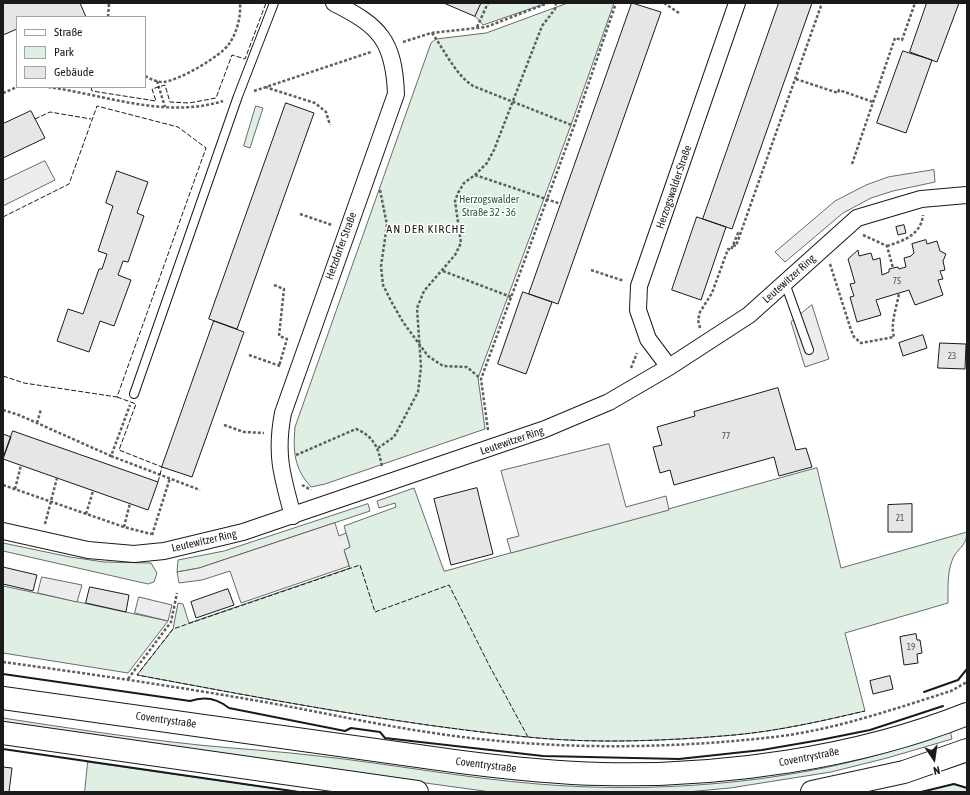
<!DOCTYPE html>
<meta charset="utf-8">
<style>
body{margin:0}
#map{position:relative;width:970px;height:795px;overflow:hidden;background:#fff;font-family:"Asap Condensed",sans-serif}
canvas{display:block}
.frame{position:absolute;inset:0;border:4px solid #1a1a1a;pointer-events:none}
.legend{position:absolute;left:16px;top:16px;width:130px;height:72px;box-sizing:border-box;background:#fff;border:1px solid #a3a3a3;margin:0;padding:5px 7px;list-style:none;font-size:12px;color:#1a1a1a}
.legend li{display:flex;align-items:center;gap:8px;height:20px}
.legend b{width:20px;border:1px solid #a3a3a3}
.north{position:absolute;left:914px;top:739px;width:40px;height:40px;-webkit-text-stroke:3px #fff;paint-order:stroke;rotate:167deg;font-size:11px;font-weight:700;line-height:16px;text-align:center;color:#1a1a1a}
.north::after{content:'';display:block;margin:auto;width:14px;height:18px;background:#1a1a1a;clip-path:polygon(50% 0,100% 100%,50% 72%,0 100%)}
</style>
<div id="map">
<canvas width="970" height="795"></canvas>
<div class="frame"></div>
<ul class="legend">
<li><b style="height:5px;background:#fff"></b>Straße</li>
<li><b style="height:11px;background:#e0efe3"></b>Park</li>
<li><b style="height:11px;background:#e6e6e6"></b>Gebäude</li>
</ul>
<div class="north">N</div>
</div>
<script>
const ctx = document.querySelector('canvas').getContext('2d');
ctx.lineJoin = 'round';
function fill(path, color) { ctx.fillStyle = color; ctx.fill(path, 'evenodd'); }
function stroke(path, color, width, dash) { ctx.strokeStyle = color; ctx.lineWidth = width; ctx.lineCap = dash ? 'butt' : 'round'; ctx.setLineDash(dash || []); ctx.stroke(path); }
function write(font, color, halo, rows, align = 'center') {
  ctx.font = font + ' "Asap Condensed",sans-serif'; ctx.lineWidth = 3; ctx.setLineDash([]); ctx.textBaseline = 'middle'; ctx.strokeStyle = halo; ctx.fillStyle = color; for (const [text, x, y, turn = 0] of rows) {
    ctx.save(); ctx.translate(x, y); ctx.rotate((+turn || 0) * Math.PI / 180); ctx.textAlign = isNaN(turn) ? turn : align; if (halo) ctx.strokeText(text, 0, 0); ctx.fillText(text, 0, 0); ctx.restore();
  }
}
const green = new Path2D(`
 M481,3h66l-64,22 -8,-9z
 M568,3h46l-43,122 -93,253 7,51 -160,55 -14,3c-17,-19 -18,-35 -16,-60l136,-384 5,-4 50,-6z
 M256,106l7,2 -13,40 -6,-2z
 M817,468l24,100 126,-36c0,12 -7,15 -13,24 -7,14 -6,31 -6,47l-103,30 20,78c-43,10 -87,20 -131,24 -68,6 -139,9 -207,2 -131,-13 -260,-38 -390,-62l36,-46 5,-26 5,1 6,19 161,-55 -6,-18 6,-3 -6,-21 52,-19 -1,-4 -16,5 -2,-7 37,-13 30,83z
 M368,504l2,7 -171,57 -22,4 1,-12 46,-9z
 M3,543l67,14 34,5 47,1 6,10 -3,9 -6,2 -145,-33z
 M3,586l165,35 -40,52 -125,-20z
 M3,718c65,10 130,20 196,27 39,4 79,6 119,11 74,8 146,22 220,28 132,11 289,-3 412,-54l2,9 -65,19 -56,14 -101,16 -43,4h-196l-488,-67z
 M88,762l211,30h-214z
 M954,784l13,4v4h-46z`);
fill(green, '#e0efe3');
stroke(green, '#6a6a6a', 1);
const parking = new Path2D(`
 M45,161l10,19 -52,26v-25z
 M934,170l1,12 -42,9 -22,7 -28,15 -58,49 -10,-10 60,-51 31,-16 22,-8z
 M812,305l17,54 -24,8 -14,-45z
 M609,444l17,63 40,-11 3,14 -158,43 -4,-14 12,-3 -18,-65z
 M335,523l4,13 7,-3 4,14 -6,3 5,16 -108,37 -11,-32 -28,9 -23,3 -2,-11 22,-4z
 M42,577l40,8 -5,17 -39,-9z
 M139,597l33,8 -4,16 -33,-8z`);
fill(parking, '#ededed');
stroke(parking, '#6a6a6a', 1);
const building = new Path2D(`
 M3,3h77l6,14h-69v12l-14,6z
 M444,3h37l-6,13z
 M632,3l29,9 -103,292 -29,-10z
 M779,3h33l-80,226 -29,-10z
 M927,3h32l-22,59 -27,-10z
 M903,51l29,9 -26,73 -29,-10z
 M286,103l28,10 -77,216 -28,-10z
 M31,111l14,27 -42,20v-34z
 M117,171l31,11 -11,31 7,3 -16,46 -5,-1 -5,14 13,5 -17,46 -14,-5 -11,31 -32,-11 11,-32 15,5 16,-45h3l5,-15 -9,-3 15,-45 -7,-3z
 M697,217l29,10 -25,73 -29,-10z
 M904,225l2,8 -8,2 -2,-8z
 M926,240l1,4 10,-3 3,10 6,3 -3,7 2,9 -5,1 3,8 -5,1 5,15 -28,10 -6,-15 -33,10 5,15 -24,7 -7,-25 4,-1 -4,-12 5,-1 -7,-24 10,-9 1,6 12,-3 2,7 7,-2 2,17 7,-3v-3l4,-1 5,-1 1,2 7,-2 -2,-9 7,-2 3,-3 -2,-9z
 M523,292l29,10 -26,72 -28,-10z
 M214,321l30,11 -52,145 -30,-10z
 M923,335l4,13 -24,8 -4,-13z
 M940,343l26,1 -1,25 -27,-1z
 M778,388l18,62 10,-2 6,19 -33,9 -5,-19 -100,28 -4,-15 -10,3 -7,-26 9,-2 -5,-18 38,-11 -1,-4z
 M13,431l145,51 -10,28 -145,-51z
 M3,434l8,3 -8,22z
 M477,488l16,66 -42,11 -17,-66z
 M912,504v28h-24v-27z
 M3,567l34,8 -4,16 -30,-7z
 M90,587l39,8 -3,17 -40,-9z
 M228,589l6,16 -38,13 -5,-16z
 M916,634l1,6h3l2,13 -5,1 1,9 -14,2 -4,-28z
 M890,676l3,13 -20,5 -3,-13z
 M3,767l9,1 -3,24h-6z`);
fill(building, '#e6e6e6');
stroke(building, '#1a1a1a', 1);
const service = new Path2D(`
 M785,283l24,67
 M134,394l104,-298 36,-93`);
const minor = new Path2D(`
 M669,367l-21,-28 -10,-29 1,-24 98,-283
 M293,516c-11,-40 -18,-62 -10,-103l113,-319c-2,-53 -16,-68 -62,-91
 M3,531l85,19 46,4 30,-3 79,-19 302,-103 64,-27 60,-35 80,-52 108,-97 64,-19 46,-4`);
const primary = new Path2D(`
 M3,698l458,64c47,6 94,11 141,12 118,3 255,-16 365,-60
 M3,733l414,59
 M812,792l92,-20 63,-22`);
stroke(service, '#1a1a1a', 10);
stroke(minor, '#1a1a1a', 18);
stroke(primary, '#1a1a1a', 24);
stroke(new Path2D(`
 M664,3l15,10
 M108,17l1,-14
 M477,27l11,-24
 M432,33c13,18 23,41 41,53l101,40
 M403,42l28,-9 55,-6 62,-24
 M145,76c6,3 11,6 18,6 15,-1 57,-25 66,-38 8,-11 12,-28 11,-41
 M796,79l42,14 1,-3 34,12
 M157,81l8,26
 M48,87c58,8 117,32 175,14
 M265,87l50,16 11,9 4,13
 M254,91l117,-39
 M3,93l14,-6
 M852,164l43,-126 7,2 13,-37
 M475,175l86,29
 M380,190l7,35 -6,41 2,19 8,16 12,21 25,34 15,10 24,1 14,12
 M300,214l32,11
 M863,235l24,11 6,22
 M733,245l3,1 86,-243
 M887,246c16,-5 34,-11 36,-31
 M830,264l21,66 3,7 7,6 33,-6c-4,-14 3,-30 5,-44
 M591,270l33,11
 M443,271l68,26
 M274,285l10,4 -5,47 8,3 -8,27
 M700,328l-2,-8 2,-8 12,-19 16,-44 3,1 7,-17h2
 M249,355l31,11
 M631,368l6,-15
 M3,410l16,5 92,41 19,-51
 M37,423l4,-14
 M224,425l20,7 20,1
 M488,430l-7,-51 93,-253 42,-123
 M378,448l16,-11 24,-45 3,-25 -4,-59 7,-17 31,-36 6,-12 -6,-42 3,-8 6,-10 11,-8 12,-12 7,-13 48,-124 13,-17 1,-6
 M296,455l60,-26c18,7 23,20 26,38
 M111,456l89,34
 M3,485l121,42 27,7
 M302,485l9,5
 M15,489l6,-24
 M86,514l7,-23
 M45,524l12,-46
 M124,527l6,-24
 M152,535l18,-57
 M3,662c81,11 163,23 244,37 60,10 120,24 180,33 114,18 232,18 347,5 60,-7 120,-28 177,-46l16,-9
 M128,679l43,-57 6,-29`), '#5f5f5f', 2.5, [3, 2]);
stroke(service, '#fff', 8);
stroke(minor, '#fff', 16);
stroke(primary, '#fff', 22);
stroke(new Path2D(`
 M91,87l1,4 64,10 -4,-12 13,-4 5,17 19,1 27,-5 16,-43 13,4 21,-56
 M35,119l15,-7 41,7
 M3,217l66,-33 28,-78 81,21 28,21 -89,249 -93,-14 -21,-7
 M117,397l19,7 -17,46 43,17 -4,15
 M528,737l-39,-72 -40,-80 -74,27 -15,-47 -187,64 -36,46c130,24 259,49 390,62 68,7 139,4 207,-2 44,-4 88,-14 131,-24`), '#1a1a1a', 1, [5, 2]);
stroke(new Path2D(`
 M3,674l187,27c14,-5 28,-2 39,7l116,23 6,-3 29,4 5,6 158,18 136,3 83,-9 58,-10 50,-10 73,-24
 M924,692l34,-12 9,-11
 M3,749l296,43
 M921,792l33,-8 13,4`), '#1a1a1a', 2);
write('9px', '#4d4d4d', null, [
 ["75",897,281],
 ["23",952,356],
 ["77",726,436],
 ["21",900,518],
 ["19",911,647]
]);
write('11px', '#1a1a1a', '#fff', [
 ["Herzogswalder Straße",674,187,-71],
 ["Hetzdorfer Straße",341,246,-70],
 ["Leutewitzer Ring",789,279,-42],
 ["Leutewitzer Ring",512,441,-19],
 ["Leutewitzer Ring",204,541,-13],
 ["Coventrystraße",166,720,8],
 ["Coventrystraße",809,757,-11],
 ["Coventrystraße",486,765,7]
]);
write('11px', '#2b5a34', '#fff', [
 ["Herzogswalder",489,200],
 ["Straße 32 - 36",489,213]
]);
ctx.letterSpacing = '1px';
write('12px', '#1a1a1a', '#fff', [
 ["AN DER KIRCHE",426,229]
]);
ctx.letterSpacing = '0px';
</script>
